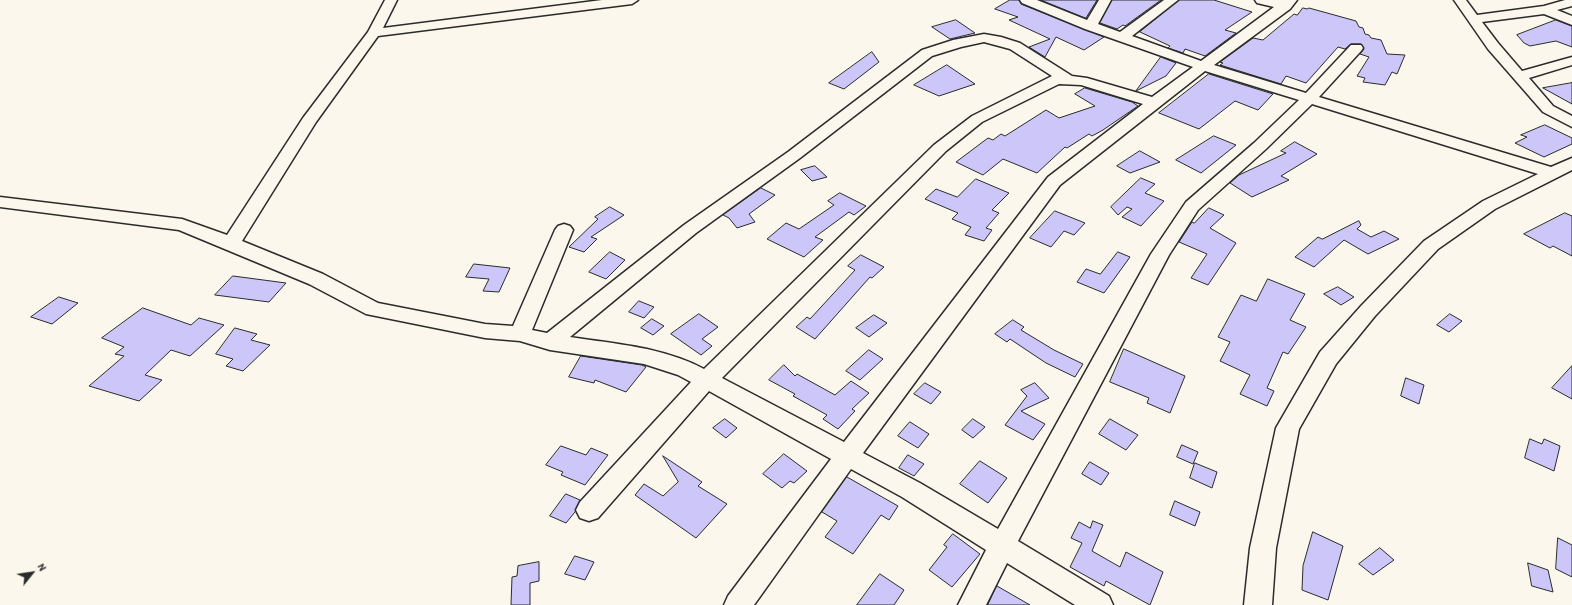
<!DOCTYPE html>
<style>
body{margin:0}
#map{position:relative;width:1572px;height:605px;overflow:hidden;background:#fbf7ec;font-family:"Patrick Hand",sans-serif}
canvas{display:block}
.north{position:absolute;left:12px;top:553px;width:40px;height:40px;-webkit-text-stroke:3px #fbf7ec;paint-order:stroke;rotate:60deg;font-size:11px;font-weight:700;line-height:16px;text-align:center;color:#2b2b2b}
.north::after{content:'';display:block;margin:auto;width:14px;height:18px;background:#2b2b2b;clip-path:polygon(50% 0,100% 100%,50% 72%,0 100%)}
</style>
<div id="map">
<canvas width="1572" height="605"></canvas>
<div class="north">N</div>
</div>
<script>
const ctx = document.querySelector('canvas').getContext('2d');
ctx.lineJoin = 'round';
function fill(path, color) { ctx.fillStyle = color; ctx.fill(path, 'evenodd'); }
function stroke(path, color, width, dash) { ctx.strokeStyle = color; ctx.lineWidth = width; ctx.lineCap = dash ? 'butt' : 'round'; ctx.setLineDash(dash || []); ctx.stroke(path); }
const building = new Path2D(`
 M1010,0h9l2,4 83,33 -20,13 -28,-13 -11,20 -16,-10 21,-8 -41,-19 9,-3 -23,-8z
 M1041,0h56l-11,18z
 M1112,0h49l-36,26 -2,-1 -6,4 -17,-6z
 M1179,0h35l38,12 -27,18 11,3 -31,23 -20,-7 -2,4 -15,-5 2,-2 -30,-14z
 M1303,8l4,1 2,-1 47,13 3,6 4,1 2,6 4,1 2,3 10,2 6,14 18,1 -8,19 -5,-2 -7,13 -22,-3 2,-4 -8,-2 12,-19 -9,-3 4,-5 -3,-5h-10l-6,5 -7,-2 -32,36 -20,-7 -5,8 -61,-19 3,-2 -3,-1 33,-24 10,2 31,-26 3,1z
 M956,20l19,13 -25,6 -18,-12z
 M1556,20l16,6v21l-16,-6 -26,5 -6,-3 -7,-8z
 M872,52l7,10 -35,27 -15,-6z
 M1161,57l15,6 -10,13 -30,15z
 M947,65l28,19 -36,12 -25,-11z
 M1209,74l64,20 -15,16 -23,-9 -36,28 -40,-16z
 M1572,83v21l-29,-16z
 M1085,88l47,14 6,4 -35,24 -11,6 -3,-2 -22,14 -2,-1 -28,26 -34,-14 -20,16 -27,-13 32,-24 5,2 8,-6 4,2 41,-26 13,8 36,-12 -20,-12z
 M1545,125l27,13v6l-28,13 -29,-14 12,-6 -6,-2z
 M1214,136l22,9 -35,28 -25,-13z
 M1295,142l22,12 -36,22 8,4 -37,17 -22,-14 9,-8 47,-22 -5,-2z
 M1140,151l20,11 -30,11 -13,-7z
 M815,166l12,11 -15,4 -11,-11z
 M1141,178l14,6 -10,9 19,8 -23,25 -19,-9 10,-8 -5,-2 -9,8 -7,-8z
 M976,179l33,14 -17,17 7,3 -13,15 6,2 -8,11 -19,-6 6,-8 -19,-8 6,-6 -33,-14 11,-10 21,8z
 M761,188l14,7 -26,19 6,8 -18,6 -8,-10 -6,-3z
 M840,193l26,13 -12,9 -5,-3 -34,25 8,3 -19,17 -37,-18 19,-16 13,6 35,-24 -6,-4z
 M610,207l14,8 -33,22 6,2 -13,13 -15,-5 29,-28 -3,-2z
 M1209,208l15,7 -14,13 26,15 -28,42 -17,-7 16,-24 -28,-12 13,-20 2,1z
 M1055,211l30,12 -11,12 -10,-4 -13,16 -21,-9z
 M1565,213l7,3v40l-19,-10 -3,2 -26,-14z
 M1359,221l2,4 -4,4 14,8 13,-6 15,8 -31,15 -24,-14 -30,27 -19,-10 23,-20 4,2z
 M610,252l15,8 -19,19 -17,-7z
 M1118,252l12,5 -26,36 -27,-11 9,-13 14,5z
 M861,255l23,12 -12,11 -2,-1 -55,62 -19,-12 11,-10 3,2 45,-49 -7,-4z
 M474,264l36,4 -11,24 -16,-1 6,-12 -23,-2z
 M233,276l53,7 -17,19 -54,-7z
 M1268,279l37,15 -15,26 16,7 -18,27 -5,-2 -16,36 7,3 -7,15 -27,-12 10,-19 -30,-14 10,-19 -12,-5 23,-42 15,6z
 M1338,287l16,10 -13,8 -17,-11z
 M59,297l19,6 -26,21 -21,-7z
 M639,301l15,6 -10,11 -15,-6z
 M143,308l48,17 8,-7 25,7 -34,31 -19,-6 -26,25 17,5 -23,21 -50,-15 35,-30 -9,-2 9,-7 -22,-9z
 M699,314l19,13 -16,12 10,7 -11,9 -30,-21z
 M1450,314l12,7 -13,11 -12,-7z
 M874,315l13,8 -18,14 -13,-9z
 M652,319l12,7 -11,9 -12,-7z
 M1013,320l11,7 -3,3 33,20 29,14 -8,13 -29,-14 -36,-24 -3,3 -12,-8z
 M235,328l22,6 -6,6 19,5 -27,26 -17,-5 7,-7 -17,-5z
 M1124,349l61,27 -15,37 -23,-10 2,-5 -39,-16z
 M869,350l14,9 -23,21 -14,-9z
 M581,356l61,9 4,2 -20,25 -31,-12 -1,3 -25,-6z
 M784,365l11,11 2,-2 38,21 16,-14 18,12 -17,16 3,2 -17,18 -15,-10 4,-4 -34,-19 2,-2 -26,-14z
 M1572,366v33l-20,-11z
 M1406,378l18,7 -5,19 -18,-8z
 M925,383l16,9 -10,12 -17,-10z
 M1035,383l14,15 -28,13 24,13 -12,16 -28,-15 22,-29 -6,-6z
 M725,419l12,9 -11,10 -13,-10z
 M973,419l12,8 -12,11 -11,-8z
 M1110,419l28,16 -12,15 -27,-16z
 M910,422l19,12 -11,14 -20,-12z
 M1530,439l12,5 2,-5 16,7 -6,25 -29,-13z
 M1182,445l16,7 -5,12 -16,-7z
 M561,446l25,9 5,-7 17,7 -23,30 -24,-10 2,-3 -17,-7z
 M784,454l23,17 -13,12 -4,-2 -8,7 -19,-14z
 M908,455l16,9 -10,12 -15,-8z
 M663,456l39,26 -4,4 29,18 -31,34 -61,-43 9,-11 19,12 15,-14z
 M980,461l27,17 -19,25 -28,-19z
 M1090,462l19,11 -8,12 -19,-11z
 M1195,463l22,9 -5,16 -22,-10z
 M847,477l51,29 -9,14 -8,-5 -28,39 -28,-17 12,-16 -15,-9z
 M566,494l14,6 -5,12 -9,11 -16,-7z
 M1175,501l25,11 -5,14 -25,-11z
 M1093,521l10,4 -11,26 28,16 6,-15 37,20 -13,33 -44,-24 -2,5 -34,-19 12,-24 -11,-5 8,-16 11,6z
 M1313,532l30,14 -15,54 -26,-10 1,-24z
 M953,534l27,20 -28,33 -23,-17 18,-23 -3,-2z
 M1558,538l14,7v32l-16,-8z
 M1380,548l14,12 -21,15 -14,-11z
 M575,556l19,6 -9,18 -20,-6z
 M539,562v19l-9,2v22h-19l1,-28 5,-1 1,-10z
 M1528,563l20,7 5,22 -21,-6z
 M880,574l24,16 -10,15h-37z
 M997,586l33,19h-42z`);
fill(building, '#cdc7f9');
stroke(building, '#2b2b2b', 1);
const street = new Path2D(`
 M385,0h12l-14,28 219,-28h36l-6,4 -254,32 -62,86 -74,119 81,33 55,29 107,21 28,2 42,-96 3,-4 6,-2 6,2 3,4 -41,100 15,3 137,-108 104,-73 134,-102 31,-10 31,-6 17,3 19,6 52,33 15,2 65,19 41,-30 -108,-38 -63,-26 -2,-3h17l50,20 12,-20h12l-13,24 22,8 44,-32h14l-46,36 69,25 73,-54 -17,-4 -2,-3h42l-7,9 -76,56 92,28 45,-48h10l2,3 -2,3 -42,46 232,70 21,-9v12l-77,39 -57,40 -63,67 -39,48 -37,65 -23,119 -4,57h-28l6,-57 26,-120 44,-76 41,-46 63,-65 59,-40 55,-27 -226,-70 -46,45 -68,61 -29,45 -151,286 91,55 4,9h-38l-68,-42 -21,42h-28l28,-55 -84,-53 -51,-28 -97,136h-30l4,-9 103,-137 -122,-68 -111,127 -9,3 -9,-3 -4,-8 4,-8 111,-120 -13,-7 -34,-11 -94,-14 -30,-9 -35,-3 -119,-24 -57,-30 -130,-54 -179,-23v-10l182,22 45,16 76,-117 65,-86zM984,42l26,7 42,27 -80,40 -38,29 -230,224c-41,-22 -89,-25 -134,-32l126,-104 104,-75 132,-102 29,-9zM1205,71l94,29 -45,43 -68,59 -35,52 -153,275 -78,-46 -57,-30 197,-268zM1059,84l22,1 62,19 -95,73 -204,265 -122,-64 224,-227 36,-29z
 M1454,0h12l11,15 67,-9 21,-6h7v6l-15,4 15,6v9l-28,-11 -62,8 16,21 24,28 50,-14v8l-43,13 24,28 19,10v11l-29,-15 -55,-63z`);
stroke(street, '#2b2b2b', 3);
fill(street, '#fbf7ec');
</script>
